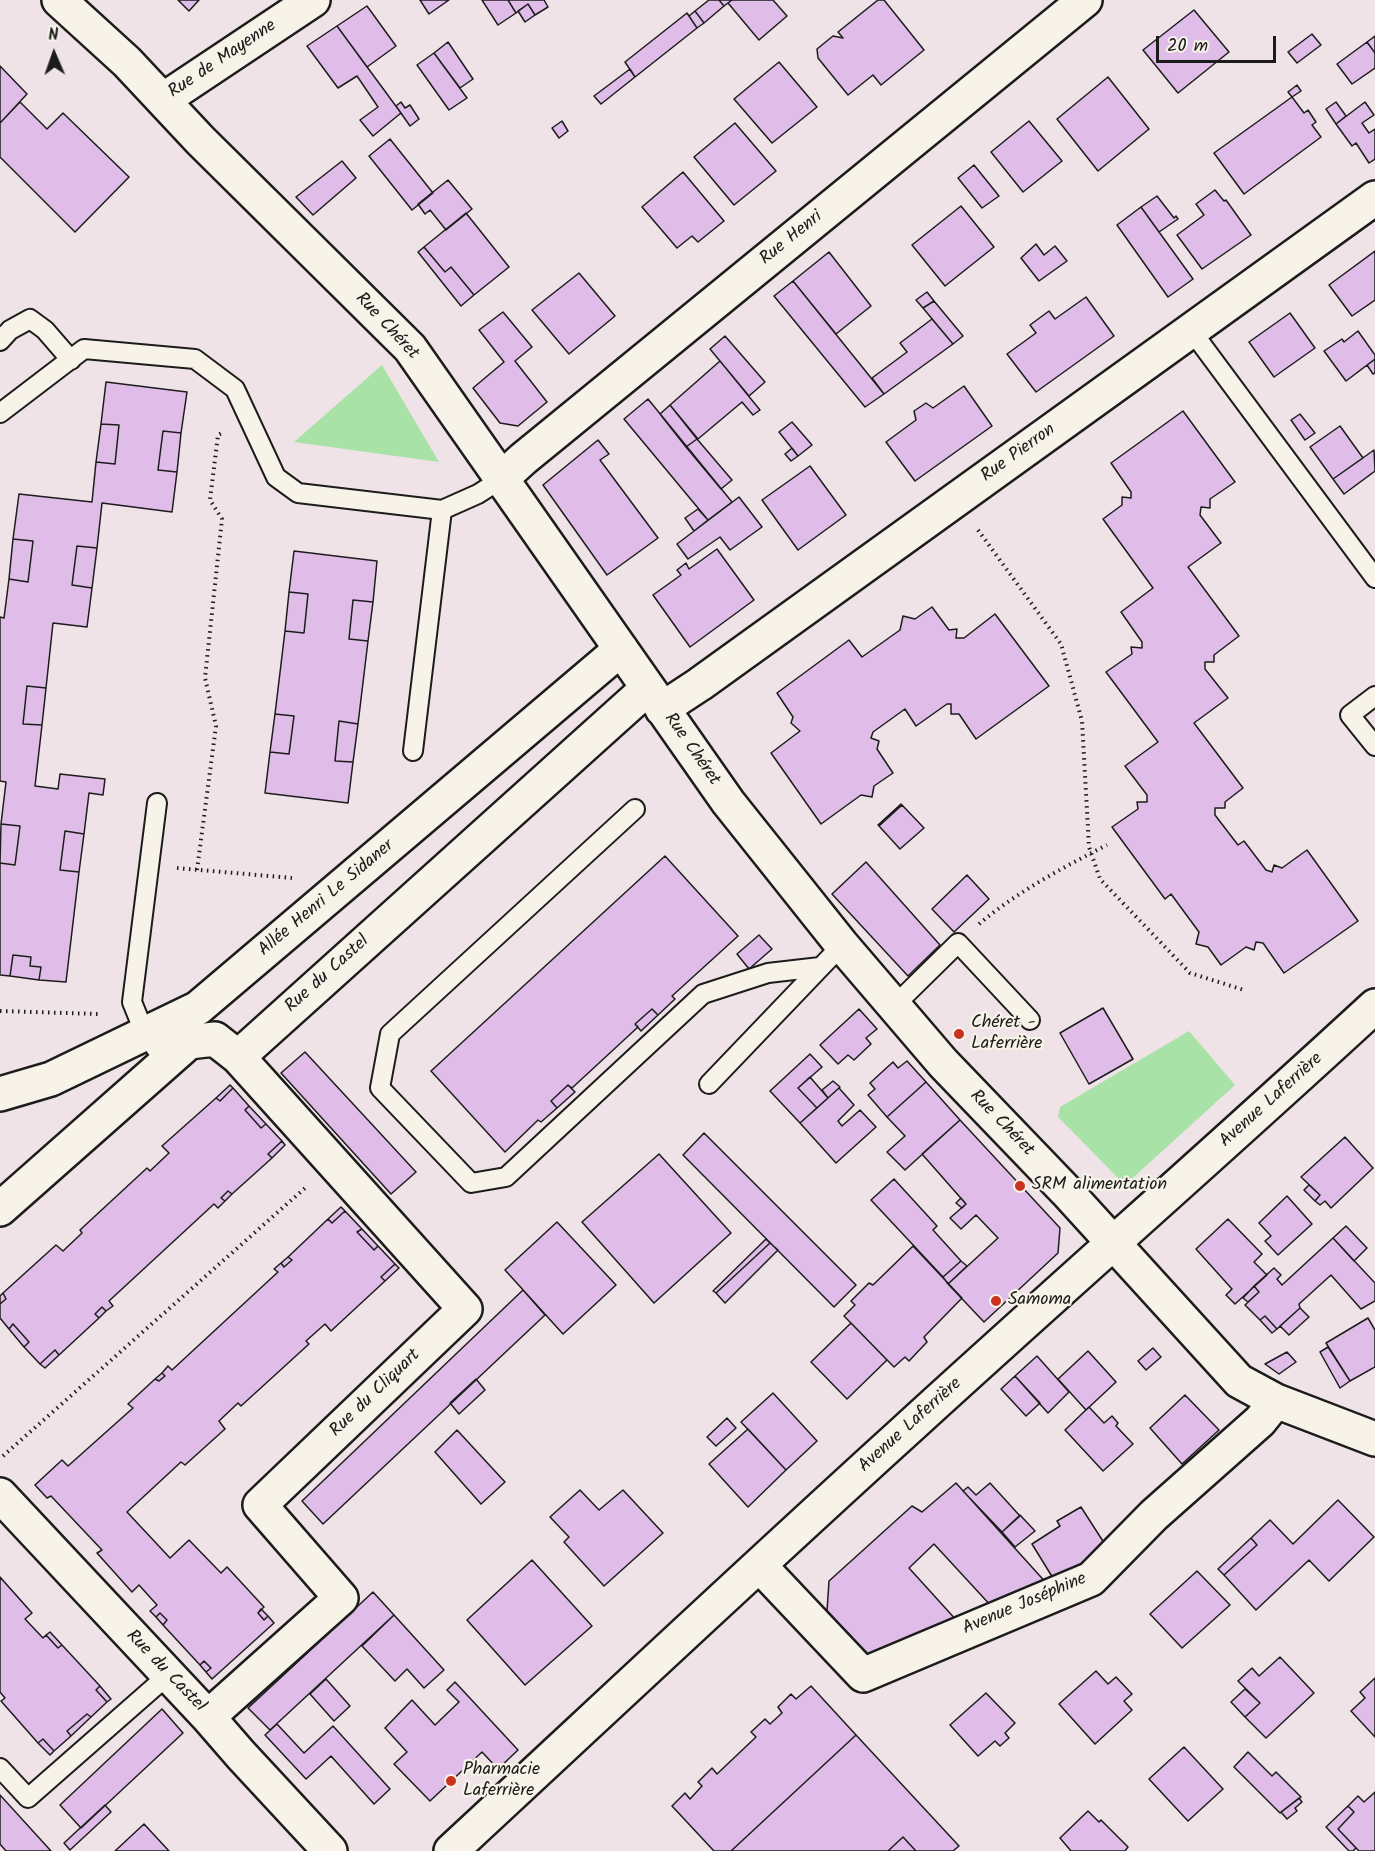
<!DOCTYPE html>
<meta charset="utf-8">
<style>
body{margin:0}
#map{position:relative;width:1375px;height:1851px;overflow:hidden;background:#f0e3e8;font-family:Kalam,sans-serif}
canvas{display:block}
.north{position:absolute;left:24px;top:24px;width:60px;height:60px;-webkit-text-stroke:4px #f7f3e8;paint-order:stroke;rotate:358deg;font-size:16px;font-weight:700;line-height:24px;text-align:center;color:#1c1c1c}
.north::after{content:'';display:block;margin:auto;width:21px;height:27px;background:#1c1c1c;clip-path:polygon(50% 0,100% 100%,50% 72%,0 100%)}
.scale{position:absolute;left:1156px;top:36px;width:120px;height:27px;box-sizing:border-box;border:3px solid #1c1c1c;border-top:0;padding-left:8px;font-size:18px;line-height:21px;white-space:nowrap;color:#1c1c1c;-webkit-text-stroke:4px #f7f3e8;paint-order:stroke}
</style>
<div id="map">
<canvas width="1375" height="1851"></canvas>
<div class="north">N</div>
<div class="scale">20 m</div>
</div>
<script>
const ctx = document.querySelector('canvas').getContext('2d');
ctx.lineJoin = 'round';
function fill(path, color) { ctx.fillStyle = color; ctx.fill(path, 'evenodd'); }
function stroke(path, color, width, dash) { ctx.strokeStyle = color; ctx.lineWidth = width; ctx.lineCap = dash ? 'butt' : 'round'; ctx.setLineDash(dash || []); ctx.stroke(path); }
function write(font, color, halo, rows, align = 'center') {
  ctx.font = font + ' Kalam,sans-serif'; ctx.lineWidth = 4.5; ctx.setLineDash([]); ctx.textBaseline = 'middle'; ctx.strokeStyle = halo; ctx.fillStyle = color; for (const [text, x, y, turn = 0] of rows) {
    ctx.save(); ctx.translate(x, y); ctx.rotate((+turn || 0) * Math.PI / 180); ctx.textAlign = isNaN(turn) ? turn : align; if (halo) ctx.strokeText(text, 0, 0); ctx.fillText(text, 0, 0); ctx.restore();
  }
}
fill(new Path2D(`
 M382,365l57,97 -145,-20z
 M1189,1031l46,54 -110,100 -67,-68 2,-10z`), '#a9e2a6');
const building = new Path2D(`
 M178,0h21l-10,11z
 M420,0h29l-20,14z
 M482,0h26l8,13 -18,12z
 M508,0h36l4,7 -13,8 -7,-11 -12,9z
 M709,0h10l5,6 -20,17 -9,-12z
 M719,0h13l-8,6z
 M732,0h41l14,16 -28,24 -31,-37z
 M878,0h6l40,50 -43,35 -8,-10 -25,20 -30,-37 -1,-9 16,-13 10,2 -5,-6z
 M528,4l7,11 -10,7 -7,-11z
 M367,6l29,40 -29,21 -30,-41z
 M1194,10l35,42 -51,41 -35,-43z
 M695,11l9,12 -7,5 -8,-12z
 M687,13l10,15 -62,49 -10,-15z
 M337,26l64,87 -28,23 -13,-16 18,-13 -21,-31 -19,12 -31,-42z
 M1312,34l9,11 -24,18 -9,-11z
 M1375,36v17l-8,-11z
 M448,42l25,37 -13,9 -26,-35z
 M1367,42l8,11v15l-23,16 -15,-20z
 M434,53l33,45 -18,12 -32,-45z
 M779,62l38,45 -45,36 -38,-44z
 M0,66l27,28 -27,29z
 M630,69l5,8 -34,27 -7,-8z
 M1108,77l41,52 -51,42 -41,-52z
 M1297,85l4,6 -9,6 -4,-5z
 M1292,97l12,16 4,-3 8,12 -4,3 9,12 -77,57 -30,-41z
 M20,102l27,27 16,-16 66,64 -54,55 -75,-75v-34z
 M401,102l4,6 5,-3 9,14 -9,7 -14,-20z
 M1336,102l10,14 -10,8 -10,-15z
 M1365,102l9,13 -12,8 7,10 6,-4v30l-6,4 -13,-20 -4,3 -16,-22z
 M562,121l6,10 -9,7 -7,-10z
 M1029,121l33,40 -39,31 -32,-40z
 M735,123l41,48 -42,34 -40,-48z
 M390,139l43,54 -21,17 -43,-54z
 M342,161l14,17 -43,37 -17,-18z
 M974,165l25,31 -17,12 -24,-30z
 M683,172l41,49 -26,21 -6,-6 -15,12 -35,-41z
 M448,180l24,29 -26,21 -16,-20 -5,4 -7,-10z
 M1215,190l9,11 2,-1 25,35 -49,34 -25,-34 27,-20 -8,-11z
 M1157,196l17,22 2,-2 2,3 -19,13 -18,-25z
 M961,206l33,41 -49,39 -33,-41z
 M1141,207l52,72 -25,18 -51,-72z
 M466,213l43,54 -35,28 -23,-28 -6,5 -21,-25z
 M1036,244l8,11 11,-9 12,15 -28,20 -18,-23z
 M424,247l21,25 6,-5 23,28 -13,11 -43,-54z
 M1375,251v49l-23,16 -23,-31z
 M829,252l42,54 -35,28 -43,-53z
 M579,273l36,43 -46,38 -37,-44z
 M793,281l91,113 -19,13 -91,-111z
 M927,292l7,9 -11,7 -7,-8z
 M1086,297l28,39 -78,56 -29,-38 29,-21 -6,-8 19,-14 6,8z
 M934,301l29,35 -10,8 -30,-36z
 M503,312l29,35 -17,14 32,41 -29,24 -18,-3 -27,-35 31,-26 -25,-32z
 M1290,313l25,35 -41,29 -25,-35z
 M932,319l21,25 -69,50 -12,-16 35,-26 -7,-9z
 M1358,331l17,24v4l-29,22 -22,-30 18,-12 2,3z
 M725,336l40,46 -16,14 -39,-47z
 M1375,359v14l-2,1 -6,-9z
 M720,361l40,49 -7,5 -11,-13 -44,37 -28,-34z
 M106,382l81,10 -6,41 -18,-2 -5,39 19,2 -5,40 -70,-9 -5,45 -20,-2 -5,39 20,3 -5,39 -34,-4 -7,65 -19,-2 -4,38 19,1 -7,61 23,3 2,-15 45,5 -2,16 -14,-2 -5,41 -19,-3 -5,39 19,2 -13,110 -27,-2 2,-13 -11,-1 1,-9 -18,-2 -3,21 -10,-1v-112l15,2 5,-39 -19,-2 5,-42 -6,-1v-164l4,1 5,-39 19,3 5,-41 -20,-2 6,-45 73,8 4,-40 19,2 4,-39 -18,-1z
 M964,386l28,40 -77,55 -29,-39 30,-22 -2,-9 12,-8 7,5z
 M648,399l84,103 -24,18 -84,-101z
 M670,405l27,34 -11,8 -26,-33z
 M1183,411l52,71 -25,17v9l-9,-1 -1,8 21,28 -33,24 51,69 -25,19v7h-9v7l23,29 -34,25 49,65 -18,14v6h-10v7l23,30 6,-4 22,29 6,2 2,-7 8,3 25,-18 51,71 -74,52 -21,-30 -7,-1 -2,8 -8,-3 -25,18 -13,-18 -12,-3 3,-12 -28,-38 -6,5 -53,-72 26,-18 -1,-7h10v-7l-22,-29 33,-24 -52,-70 26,-18 -1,-7 11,1v-6l-21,-30 32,-24 -50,-69 19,-14v-8l9,1v-6l-20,-29z
 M1300,414l15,19 -10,7 -14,-20z
 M792,422l20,23 -14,11 -19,-24z
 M101,424l18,1 -4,39 -19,-2z
 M1340,426l23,32 -30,21 -23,-32z
 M163,431l18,2 -4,39 -19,-2z
 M697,439l35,41 -11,9 -35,-42z
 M598,440l11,14 -9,6 58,78 -51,37 -64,-90z
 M792,448l6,8 -7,5 -6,-7z
 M1374,450l1,21 -31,23 -11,-15z
 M810,466l36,49 -48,35 -36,-50z
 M739,497l23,30 -32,23 -10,-13 -32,22 -11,-15z
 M698,509l10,11 -14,11 -9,-13z
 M13,539l20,2 -5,41 -19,-3z
 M77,546l20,2 -5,40 -20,-3z
 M717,549l37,51 -64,47 -37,-52 28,-20 -4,-5 9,-7 3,6z
 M294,551l83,10 -4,41 -20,-2 -4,39 19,2 -10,83 -19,-3 -4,40 18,1 -5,41 -83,-10 5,-41 19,2 5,-38 -19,-2 10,-83 19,2 4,-39 -19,-2z
 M289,592l19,2 -4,39 -19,-2z
 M353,600l20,2 -5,39 -19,-2z
 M932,607l17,23 8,-1 -1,9h8l31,-24 54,72 -73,53 -17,-25h-8v-10h-4l-31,22 -11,-17 -32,23 -2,6 8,3 -2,8 16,24 -19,13 -2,11 -11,-2 -40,29 -50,-71 29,-22 -9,-8 2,-6 -16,-24 72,-53 13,17 38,-27 3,-14 12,3z
 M27,686l19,2 -4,37 -19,-1z
 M275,714l19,2 -5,38 -19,-2z
 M339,721l19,3 -5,38 -18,-1z
 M901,804l1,1 -23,21 -1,-1z
 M902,805l22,23 -24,21 -21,-23z
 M1,824l19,2 -5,39 -15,-2z
 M65,831l19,3 -5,38 -19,-2z
 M665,856l73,80 -66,60 3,3 -17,16 -6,-6 -17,15 3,3 -66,61 -4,-3 -17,16 6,7 -16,14 -3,-2 -33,32 -74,-81z
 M866,862l74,83 -32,31 -76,-82z
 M967,875l22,24 -35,33 -22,-23z
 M759,935l13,14 -23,20 -12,-15z
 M13,955l18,2 -1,9 11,1 -2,13 -29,-4z
 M1103,1008l30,51 -44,25 -29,-51z
 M652,1009l6,6 -17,16 -6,-7z
 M859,1009l18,20 -11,9 5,6 -17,16 -6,-5 -10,9 -18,-19z
 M305,1052l111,120 -25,22 -110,-121z
 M810,1054l12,13 -24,21 19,20 -17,15 -30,-32z
 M907,1061l19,21 -39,35 -19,-22 7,-6 -5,-6 23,-21 5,6z
 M810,1077l18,21 -11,10 -19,-20z
 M833,1081l7,6 -12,11 -6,-8z
 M926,1082l34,38 -55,50 -18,-18 18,-16 -18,-19z
 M230,1085l3,3 -13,13 -4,-3z
 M568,1085l7,7 -18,16 -6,-7z
 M233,1088l16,18 -4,4 16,18 5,-4 16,17 -14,13 4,4 -40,36 -4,-3 -7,7 4,3 -7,7 -4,-4 -105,97 4,5 -7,5 -4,-4 -7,7 4,4 -40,37 -4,-5 -15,14 -16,-17 5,-5 -16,-18 -4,5 -9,-11v-14l6,-5 -3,-6 53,-48 7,6 19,-18 -2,-3 67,-62 3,3 19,-18 -7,-7 54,-48 4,3z
 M839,1088l15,17 -16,16 4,5 18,-16 16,17 -40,36 -36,-40z
 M249,1106l17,18 -5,4 -16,-18z
 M960,1120l100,108 -2,25 -74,69 -36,-38 50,-46 -22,-23 -15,14 -11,-11 16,-14 -44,-50z
 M704,1133l152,152 -22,22 -151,-152z
 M1345,1137l28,31 -42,40 -6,-7 -5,4 -5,-4 5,-6 -19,-18z
 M282,1141l3,4 -13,13 -4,-4z
 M659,1154l72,79 -77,70 -72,-81z
 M894,1179l43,47 -4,4 28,31 -18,16 -72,-77z
 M1309,1185l11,10 -5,6 -11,-11z
 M228,1191l4,3 -7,7 -4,-3z
 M1287,1196l25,28 -34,31 -13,-14 6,-5 -12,-13z
 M961,1198l5,6 -4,4 -6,-5z
 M341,1207l4,4 -13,12 -4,-4z
 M345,1211l17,18 -5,3 17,18 4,-4 17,18 -14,13 4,4 -54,50 -6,-7 -19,17 3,3 -68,62 -3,-3 -19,18 6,8 -40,36 -4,-3 -54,50 43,46 19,-18 32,33 6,-6 37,40 -6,6 6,7 4,-4 6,7 -62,56 -6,-7 5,-4 -7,-7 -4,4 -37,-40 4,-5 -7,-7 -4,4 -6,-6 7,-6 -18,-20 -7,7 -35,-39 5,-3 -51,-54 -4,2 -12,-13 27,-25 6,6 65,-58 -5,-4 27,-25 4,2 6,-5 -3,-3 6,-7 4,4 106,-98 -4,-3 7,-6 3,4 8,-7 -4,-3 40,-38 4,4z
 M1228,1219l34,35 -8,8 13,13 -32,29 -9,-9 6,-6 -36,-40z
 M557,1222l59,63 -53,49 -58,-64z
 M1346,1226l21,22 -13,13 -21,-23z
 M362,1229l16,17 -4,4 -17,-18z
 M1333,1238l42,45v18l-14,8 -30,-34 -32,29 1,4 -23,21 -12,-13 -5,4 -15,-15 14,-13 -5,-6 20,-18 7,7 -4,4 5,6z
 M766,1239l4,4 -54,50 -3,-2z
 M770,1243l8,7 -53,53 -9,-10z
 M913,1246l49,52 -38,39 3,5 -18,19 -4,-4 -11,10 -50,-51 11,-11 -4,-4 18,-18 4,2z
 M288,1257l4,3 -8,7 -3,-4z
 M961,1261l6,5 -19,18 -5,-7z
 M395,1264l4,4 -14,13 -4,-4z
 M1254,1286l5,6 -11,10 -5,-4z
 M523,1290l22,25 -222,209 -21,-23z
 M3,1293l3,6 -6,5v-8z
 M102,1307l4,4 -7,7 -4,-4z
 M1300,1308l9,9 -20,18 -9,-9z
 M1265,1316l12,13 -5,4 -12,-13z
 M1368,1318l7,12v37l-25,14 -24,-38z
 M851,1323l36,37 -40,39 -36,-37z
 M13,1324l16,18 -5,5 -15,-18z
 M1328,1347l22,34 -10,7 -20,-36z
 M1153,1348l8,9 -15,13 -8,-9z
 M55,1350l4,5 -14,13 -5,-4z
 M1088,1351l28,31 -30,28 -28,-31z
 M1287,1352l9,10 -17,12 -14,-10z
 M1037,1356l32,36 -21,21 -33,-37z
 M162,1373l3,3 -6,5 -4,-2z
 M1015,1376l25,27 -14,13 -25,-27z
 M476,1379l9,11 -26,24 -9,-11z
 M773,1393l44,48 -31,29 -45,-48z
 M1185,1395l34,35 -37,34 -32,-36z
 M1089,1407l15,16 8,-7 6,7 -2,3 17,18 -30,27 -38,-41z
 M727,1418l9,10 -20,18 -9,-9z
 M748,1429l38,41 -38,37 -39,-43z
 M457,1430l48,52 -24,22 -46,-52z
 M956,1483l93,103 -56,22 -59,-64 -25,24 49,54 -89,35 -42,-46 2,-30 83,-75 10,6z
 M990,1483l30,33 -18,16 -39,-41 5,-4 8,8z
 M580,1490l19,20 24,-20 40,43 -59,53 -40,-44 5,-5 -19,-20z
 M1338,1500l36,37 -45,44 -20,-21 -53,50 -32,-35 33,-30 -6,-7 19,-18 23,24z
 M1081,1507l27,42 -52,34 -24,-39 28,-18 -3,-5z
 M1020,1515l15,16 -20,16 -13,-15z
 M1251,1538l6,7 -33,30 -6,-6z
 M532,1560l60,66 -67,59 -58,-65z
 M1197,1571l33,34 -48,43 -32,-34z
 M0,1577l32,36 -7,6 18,19 3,-3 12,13 4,-3 38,41 -4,4 11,12 -16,15 -4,-3 -20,17 4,5 -17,15 -11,-12 -5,4 -37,-42 4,-3 -5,-6z
 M373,1592l21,23 -124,115 -22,-22z
 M261,1609l7,7 -4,4 -6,-7z
 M160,1613l7,7 -4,5 -7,-8z
 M394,1615l50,55 -20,18 -17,-19 -12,12 -33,-35z
 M50,1632l12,13 -4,3 -12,-13z
 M1280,1657l34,36 -48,45 -21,-21 15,-14 -22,-22 14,-13 7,8z
 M204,1661l7,7 -5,4 -6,-7z
 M1096,1671l12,13 8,-7 16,17 -8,7 8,9 -37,34 -36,-40z
 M1375,1678v59l-24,-26 14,-13 -5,-6z
 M326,1679l24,27 -16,15 -24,-27z
 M455,1682l63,68 -20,19 -16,-17 -52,49 -36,-37 13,-12 -22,-24 27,-28 23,25 24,-23 -12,-12z
 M100,1686l11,13 -4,3 -11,-12z
 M811,1686l45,49 -125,116h-17l-42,-45 13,-13 5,6 12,-13 -4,-4 14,-14 5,6 39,-37 -5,-5 14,-13 5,5 12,-11 -4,-6 13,-13 5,5z
 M1245,1689l15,14 -15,14 -14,-15z
 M986,1693l29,30 -10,10 4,5 -9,8 -5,-5 -17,15 -28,-31z
 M162,1709l21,24 -102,95 -21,-23z
 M87,1714l4,3 -20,19 -4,-5z
 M277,1724l27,29 29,-27 57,63 -16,15 -43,-48 -25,23 -41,-44z
 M856,1735l103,111 -6,5h-37l-13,-14 -15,14h-157z
 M43,1739l11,12 -4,4 -12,-12z
 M1184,1747l39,42 -35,32 -39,-42z
 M1248,1752l24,24 4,-4 25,25 -21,16 -46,-46z
 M1375,1792v59h-16l-21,-22 16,-17 -6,-6 10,-10 6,6z
 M0,1795l51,56h-45l-6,-7z
 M1299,1798l3,4 -7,6 2,3 -10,8 -6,-7z
 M105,1805l6,7 -41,38 -6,-7z
 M1348,1806l6,6 -16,17 18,19 -3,3h-4l-23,-24z
 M1088,1811l11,11 2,-2 27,27 -3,4h-54l-11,-13z
 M144,1824l25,27h-54z
 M903,1837l13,14h-28z`);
fill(building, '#dfbde8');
stroke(building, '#1c1c1c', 1.5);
const lane = new Path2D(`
 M1191,330l184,248
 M0,341l10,-11 20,-11 15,11 26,30
 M0,413l84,-64 111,10 40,30 41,88 22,16 144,17 36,-16 22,-14
 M1375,696l-25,19 25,31
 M413,751l29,-241
 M157,803l-25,199 13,32 21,28
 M635,809l-245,225 -10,54 91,95 35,-6 197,-183 65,-21 52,-6
 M894,1006l64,-63 72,77
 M709,1084l133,-139
 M0,1768l28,30 139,-122`);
const street = new Path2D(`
 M59,0l68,62 73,78 210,208 318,454 114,143 101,118 123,128 173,190 37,20 99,38
 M163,100l150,-100
 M500,480l23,-21 562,-459
 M662,709l38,-25 675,-486
 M0,1094l51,-15 147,-71 423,-359
 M0,1209l189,-167 26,-3 23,18 410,-369
 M0,1495l208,222 33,38 89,96
 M759,1565l104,110 228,-96 63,-64 106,-94 16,-20
 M208,1717l133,-119 -81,-93 205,-196 -227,-252
 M451,1851c151,-140 301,-281 453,-419 156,-143 315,-282 471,-426`);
stroke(lane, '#1c1c1c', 22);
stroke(street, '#1c1c1c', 38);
stroke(new Path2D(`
 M978,530l83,114 21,77 7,126 11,32 90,94 54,17
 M177,868l115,10
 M197,870l19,-144 -11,-48 17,-159 -12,-19 8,-65 4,-2
 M979,924c38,-32 83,-56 128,-79
 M0,1011l98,3
 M3,1456l302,-268`), '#1c1c1c', 4, [1.5, 4.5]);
stroke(lane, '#f7f3e8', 18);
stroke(street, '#f7f3e8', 33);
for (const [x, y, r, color] of [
 [959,1034,6,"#c8321e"],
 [1020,1186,6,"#c8321e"],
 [996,1301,6,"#c8321e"],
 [451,1781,6,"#c8321e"]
]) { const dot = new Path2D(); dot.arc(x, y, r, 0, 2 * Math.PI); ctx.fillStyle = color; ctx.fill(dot); stroke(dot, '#f7f3e8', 2); }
write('18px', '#1c1c1c', '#f7f3e8', [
 ["Rue de Mayenne",223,60,-34],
 ["Rue Henri",792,239,-39],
 ["Rue Chéret",386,327,47],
 ["Rue Pierron",1019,454,-36],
 ["Rue Chéret",691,750,55],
 ["Allée Henri Le Sidaner",327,899,-40],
 ["Rue du Castel",328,975,-42],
 ["Avenue Laferrière",1272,1101,-42],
 ["Rue Chéret",1001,1124,46],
 ["Rue du Cliquart",376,1394,-44],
 ["Avenue Laferrière",911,1426,-42],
 ["Avenue Joséphine",1025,1605,-23],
 ["Rue du Castel",165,1672,46]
]);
write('18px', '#1c1c1c', '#f7f3e8', [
 ["Chéret -",971,1024],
 ["Laferrière",971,1045],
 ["SRM alimentation",1032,1186],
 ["Samoma",1008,1301],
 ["Pharmacie",463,1771],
 ["Laferrière",463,1792]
], 'left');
</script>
